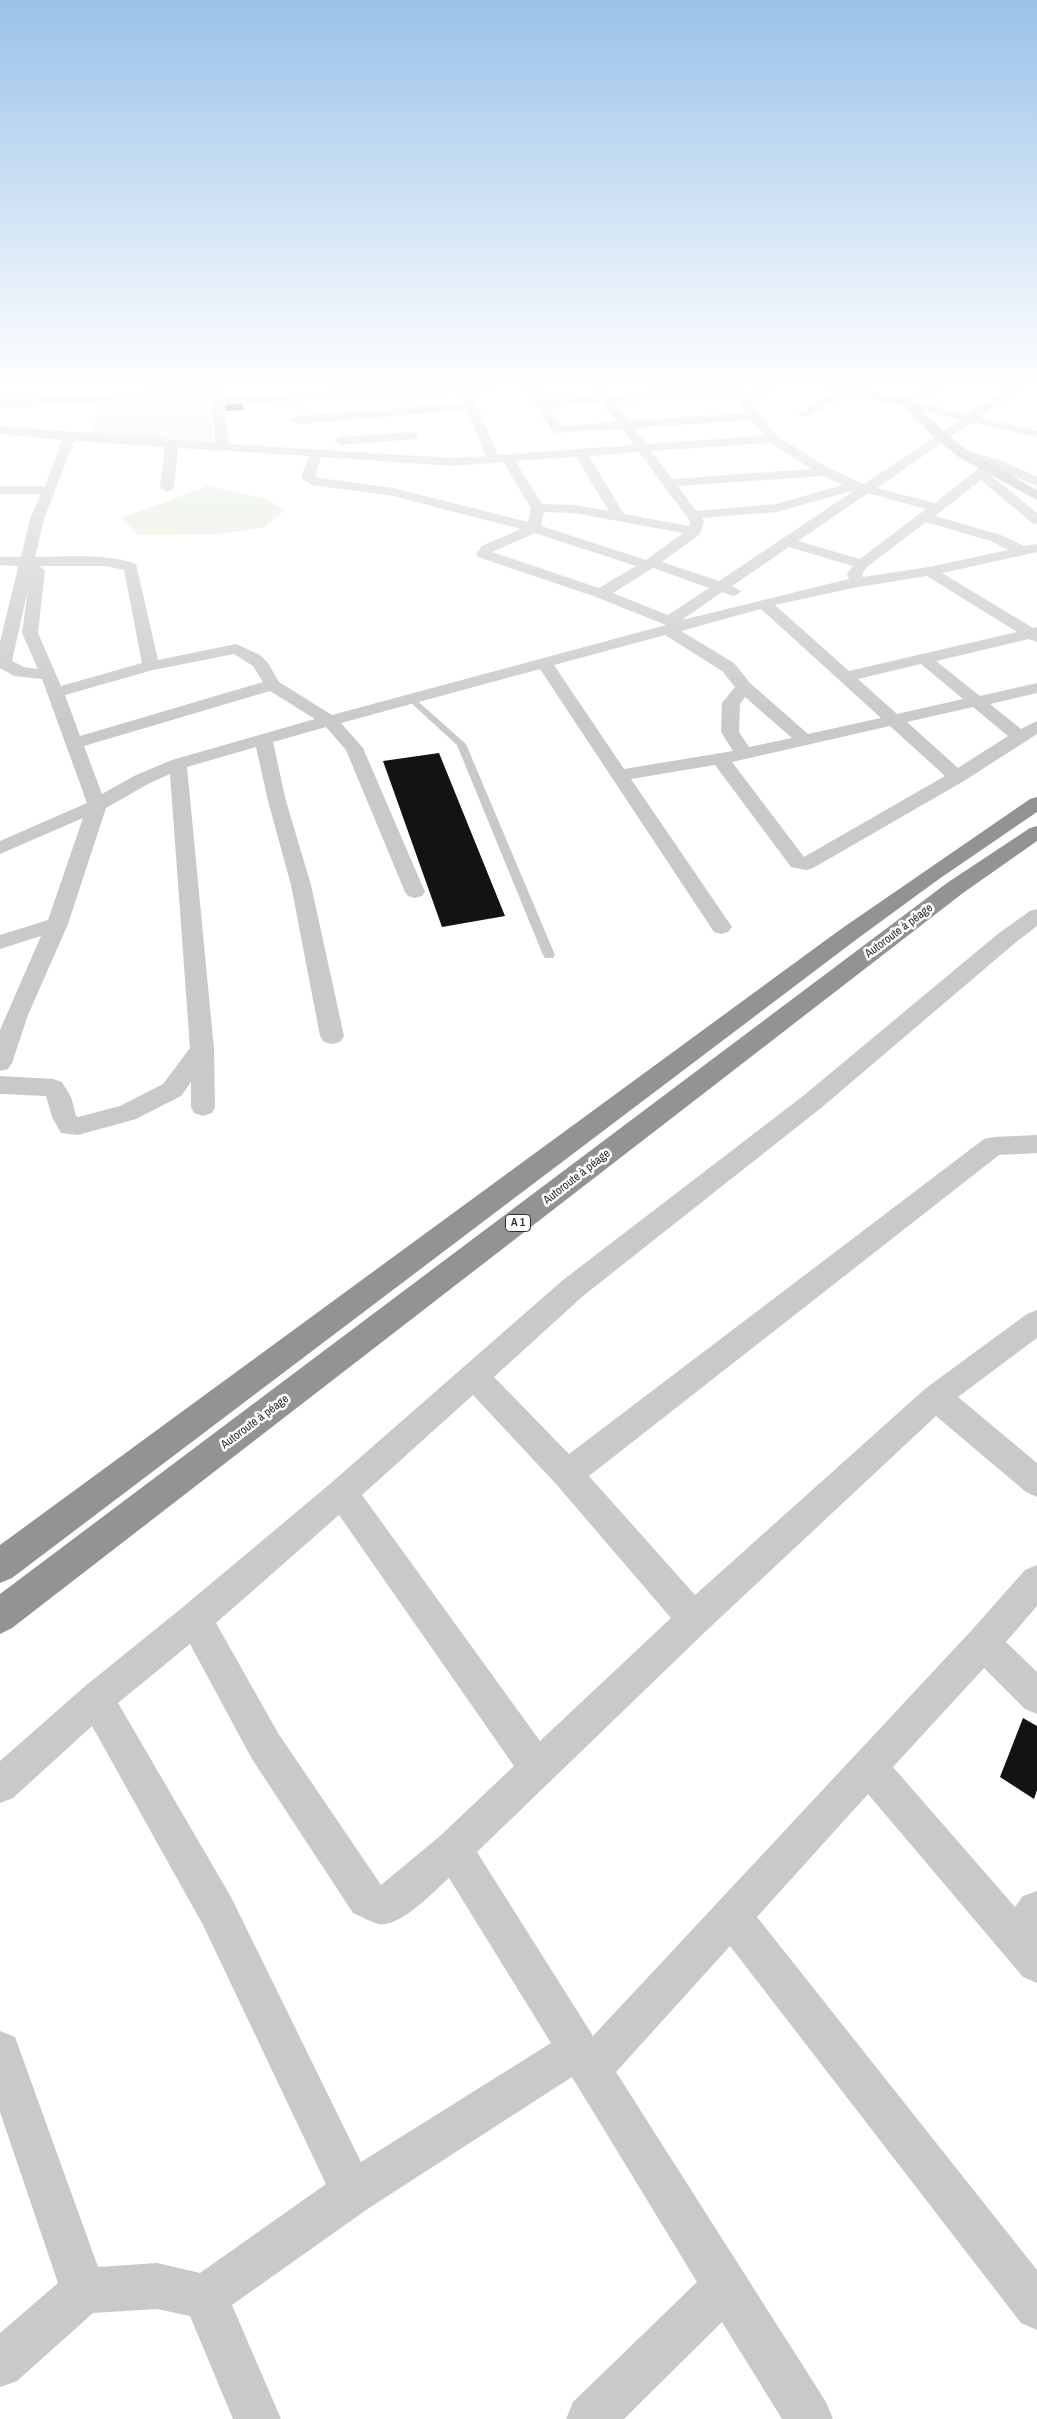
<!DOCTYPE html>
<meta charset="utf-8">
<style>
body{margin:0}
canvas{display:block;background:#fff}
</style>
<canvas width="1037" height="2419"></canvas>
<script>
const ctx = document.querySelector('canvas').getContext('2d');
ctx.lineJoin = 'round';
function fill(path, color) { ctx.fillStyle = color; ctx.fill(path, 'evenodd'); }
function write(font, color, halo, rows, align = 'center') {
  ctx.font = font + ' "Archivo Narrow",sans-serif'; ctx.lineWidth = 5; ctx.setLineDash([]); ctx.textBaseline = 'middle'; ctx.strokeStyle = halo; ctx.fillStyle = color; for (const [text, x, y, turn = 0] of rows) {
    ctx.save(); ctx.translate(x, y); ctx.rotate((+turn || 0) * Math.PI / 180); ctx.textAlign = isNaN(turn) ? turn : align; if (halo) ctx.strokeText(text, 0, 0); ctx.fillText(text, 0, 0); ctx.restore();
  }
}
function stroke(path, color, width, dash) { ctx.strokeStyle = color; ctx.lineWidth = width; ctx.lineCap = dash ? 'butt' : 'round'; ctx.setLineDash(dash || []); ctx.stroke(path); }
fill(new Path2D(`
 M210,394l3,51 -121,-10 7,-33z
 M208,486l58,13 19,11 -21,17 -44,7 -82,1 -17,-17z`), '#e0ead9');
fill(new Path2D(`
 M242,401l2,9 -18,1 -2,-9z
 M439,753l66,163 -63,11 -59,-166z
 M1023,1718l14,8v64l-3,9 -34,-22z`), '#131313');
fill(new Path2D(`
 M413,697l53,47 89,211 -2,3h-8l-2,-3 -86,-210 -47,-43v-4z`), '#c9c9c9');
fill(new Path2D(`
 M210,385h10l3,13 173,-11 4,1v4l57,-7h44l-5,3 -26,2 28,65 136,-10 -12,-16 -69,4 -30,-48h10l11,15 53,-4 -7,-11h11l8,10 117,-10h11l7,9 20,-9h13l-1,2 -27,14 28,35 53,33 34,15 97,-64 -58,-14 -2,-3 2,-3 27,-15h13l-26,17 51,12 45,-29h12l-45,32 57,14v6l-65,-15 -95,66 58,15 49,-39 -18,-5 -1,-3 1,-3 5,-1 29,8 37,17v9l-45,-19 -4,6 49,40v11l-5,-1 -51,-43 -46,36 66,19 23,11 13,-2v8l-95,21 91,55 4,-1v15l-8,-3 -93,22 44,35 57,-13v10l-47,11 31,25 16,-8v13l-73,47 -151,87 -7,2 -15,-3 -76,-102 -84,14 101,148 -4,5 -7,2 -7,-2 -174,-263 -199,54 22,25 62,144 -3,4 -7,2 -7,-2 -3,-4 -59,-142 -20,-23 -53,15 13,59 25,84 33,151 -4,6 -8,2 -8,-2 -4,-6 -29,-151 -23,-84 -12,-54 -69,20 27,282 1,58 -3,6 -9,3 -9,-3 -3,-6v-25l-10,14 -45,23 -58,16 -17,-2 -9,-16 -6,-21 -46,-2v-18l53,3 9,3 9,15 5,19 2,1 42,-11 43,-22 27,-36 -20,-274 -22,10 -42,24 -38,116 -40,91 -16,48 -4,6 -8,2v-41l41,-94 -41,13v-14l48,-15 35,-102 -83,36v-13l87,-38 -45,-124 -28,-3 -14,-8v-26l18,-74 -1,-2 -17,-1v-8h21l9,-38 11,-25h-41v-8h45l17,-46 -62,-6v-8l216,17 -6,-48 -210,13v-8l210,-12zM459,391l5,12 -168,13 -6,4 6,4 171,-14 19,46 -34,2 -223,-14 -5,-39 171,-11 -2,2 2,2 4,2zM731,393l15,20 -118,8 -14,-19zM602,403l15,19 -56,4 -13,-19zM752,420l12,16 -118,8 -12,-16zM74,441l91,6 -5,41 7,4 7,-4 4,-40 131,8 -8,22 11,7 81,11 128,33 -39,17 -6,8 2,3 118,40 70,28 -334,90 -53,-33 -11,-19 -8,-8 -24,-11 -78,16 -22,-96c-31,-11 -68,-7 -101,-7l9,-38zM771,443l40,26 -139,10 -21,-28zM639,452l51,69 -1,5 -65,-12 -35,-58zM321,457l131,9 51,-4 28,46 -3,14 -135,-34 -73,-10 -5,-2zM576,457l33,54 -35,-6 -32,-1 -27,-43zM823,476l20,9 -67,19 -80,7 -18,-25zM855,490l-136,91 -57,-19 38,-28 4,-13 -2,-3 75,-6zM868,493l58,16 -66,50 -62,-18zM544,512l30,1 109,20 -37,27 -105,-34zM926,522l65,19 17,9 -79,17 -66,10 -1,-3 5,-7zM535,533l101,33 -37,22 -107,-36zM789,547l64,19 -6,8 2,5 -167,41 40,-28 11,4 5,-2 3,-3 -9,-5zM39,566h67l18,4 18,93 -81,23 -23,-53 7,-63zM653,568l56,20 -41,27 -55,-22zM927,576l90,56 -168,39 -74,-66 83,-18zM28,589l-6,44 16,36 -14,-2 -12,-6zM761,609l120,109 -73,16 -58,-51 -16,-20 -53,-32zM665,635l57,36 13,16 -13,16 -1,29 12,19 -109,18 -70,-104zM234,654l19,12 10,16 -183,54 -15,-41 88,-25zM921,664l42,35 -66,15 -39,-35zM270,691l45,28 -143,41 -38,16 -32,18 -18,-48zM745,697l47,41 -43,9 -10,-15 1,-28zM973,707l35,29 -50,32 -51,-46zM890,726l55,50 -141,81 -72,-95z
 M847,385h14l-52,31h-8l-2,-3z
 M412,432l4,1 2,3 -2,3 -76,6 -6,-4 6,-4z
 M1037,909v17l-22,17 -194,165 -238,188 -89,81 75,77 415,-315 9,-2 44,-2v18l-38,2 -410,321 106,119 231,-207 101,-74 10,-4v28l-79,59 79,66v34l-11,-5 -90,-76 -230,215 -229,221 116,184 378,-405 54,-61 12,-5v41l-31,36 31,30v42l-12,-5 -41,-41 -91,99 122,140 8,-11 14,-5v92l-14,-6 -155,-183 -111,123 280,353v60l-16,-7 -291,-377 -114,126 210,330 7,17h-51l-60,-97 -98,97h-58l7,-17 124,-120 -125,-205 -203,131 -137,97 49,114h-48l-43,-103 -33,-7 -64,4 -76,68 -17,6v-54l58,-50 -58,-171v-81l15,6 83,230 59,-4 43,10 126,-89 -123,-259 -111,-199 -79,72 -13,5v-42l84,-74 99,-80 148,-124 232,-203 240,-184 196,-163 31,-22zM473,1395l83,89 115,134 -131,123 -178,-246zM339,1515l175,251 -74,70 -59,49 -103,-152 -62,-110zM190,1644l62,115 101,154c8,3 17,9 26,11 21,4 55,-33 70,-46l102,165 -190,119 -130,-265 -113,-194z`), '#c9c9c9');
fill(new Path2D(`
 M823,385h20l68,15 36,34 23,18 67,38v10l-77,-42 -23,-18 -34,-34 -78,-18z`), '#b6b6b6');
fill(new Path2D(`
 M1037,797v15l-98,67 -82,60 -845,639 -12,5v-38l841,-616 189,-130z
 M1037,826v15l-74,52 -951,735 -12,6v-40l947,-711 83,-55z`), '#939393');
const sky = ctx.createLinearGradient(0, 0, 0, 723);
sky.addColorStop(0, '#9ac2e9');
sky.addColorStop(0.53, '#fff');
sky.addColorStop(1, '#ffffff00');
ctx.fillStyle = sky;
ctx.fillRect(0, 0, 1037, 723);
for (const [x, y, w] of [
 [518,1223,25]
]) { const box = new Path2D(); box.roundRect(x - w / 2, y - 8.5, w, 17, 4); ctx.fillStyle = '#fff'; ctx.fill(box); stroke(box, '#2c2c2c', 1); }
write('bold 11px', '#2c2c2c', null, [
 ["A 1",518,1223]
]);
write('12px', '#2c2c2c', '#fff', [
 ["Autoroute à péage",899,931,-37],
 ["Autoroute à péage",577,1177,-38],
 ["Autoroute à péage",255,1422,-37]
]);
</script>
